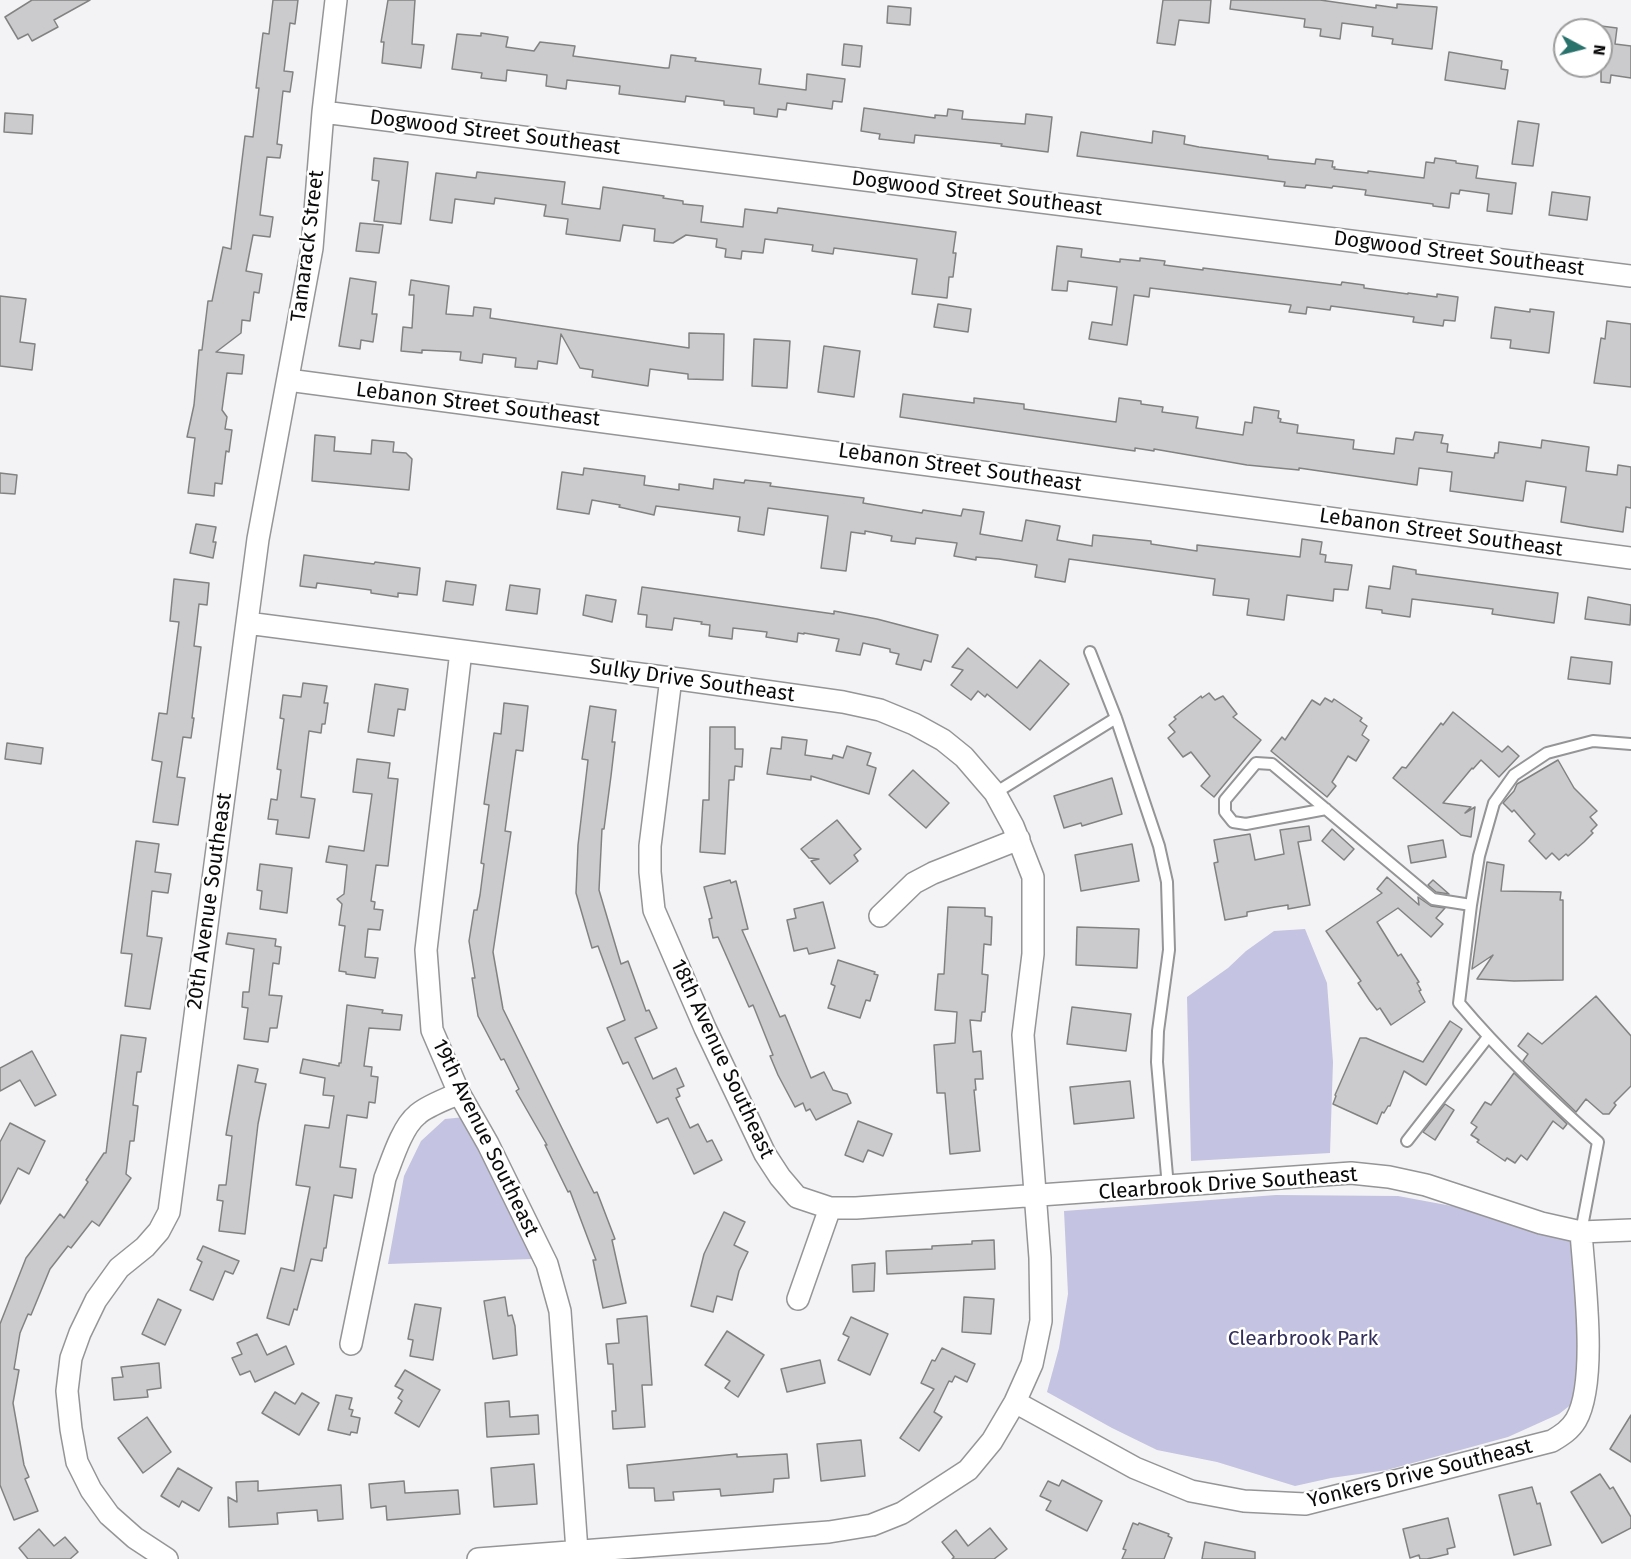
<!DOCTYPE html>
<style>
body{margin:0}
#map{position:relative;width:1631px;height:1559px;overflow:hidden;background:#f3f3f5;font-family:"Fira Sans",sans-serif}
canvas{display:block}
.north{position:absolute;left:1553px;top:18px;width:60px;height:60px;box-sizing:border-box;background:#fff;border:2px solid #9d9d9e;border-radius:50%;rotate:97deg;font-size:16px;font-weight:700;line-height:24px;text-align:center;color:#0b0b0c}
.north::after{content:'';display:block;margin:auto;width:21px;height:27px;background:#29726c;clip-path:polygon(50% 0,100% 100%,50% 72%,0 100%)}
</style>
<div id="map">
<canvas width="1631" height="1559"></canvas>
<div class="north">N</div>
</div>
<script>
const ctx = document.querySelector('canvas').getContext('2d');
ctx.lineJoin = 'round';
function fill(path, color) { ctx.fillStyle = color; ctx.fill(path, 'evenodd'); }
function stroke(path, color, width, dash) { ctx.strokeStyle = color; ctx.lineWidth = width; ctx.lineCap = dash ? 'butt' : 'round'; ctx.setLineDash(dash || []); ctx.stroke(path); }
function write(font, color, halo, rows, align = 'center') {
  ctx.font = font + ' "Fira Sans",sans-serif'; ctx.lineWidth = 5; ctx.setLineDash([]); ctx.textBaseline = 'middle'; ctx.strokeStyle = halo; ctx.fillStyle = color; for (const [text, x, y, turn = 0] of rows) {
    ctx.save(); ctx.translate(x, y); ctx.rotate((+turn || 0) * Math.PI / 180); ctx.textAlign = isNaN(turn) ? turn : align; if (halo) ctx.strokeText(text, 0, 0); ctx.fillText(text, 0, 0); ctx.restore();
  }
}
fill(new Path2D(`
 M1305,929l22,54 6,79 -3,91 -139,8 -4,-164 41,-29 18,-17 28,-20z
 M465,1117l21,32 46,110 -144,5 16,-88 17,-35 24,-22z
 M1276,1195l122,1 86,16 87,27 10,138 -4,23 -18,14 -51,23 -121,33 -56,8 -36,8 -78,-24 -60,-12 -45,-22 -65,-36 12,-44 9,-54 -4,-83z`), '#c4c3e1');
const building = new Path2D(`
 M32,0h58l-36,20 4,7 -26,14 -4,-7 -10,5 -13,-22z
 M273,0h25l-3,24 -5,-1 -6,48 9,1 -3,20 -7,-1 -6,53 5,1 -2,13 -13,-1 -7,58 13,2 -3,20 -17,-2 -7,36 16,3 -3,19 -5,-1 -4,29 -8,-1 -1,13 -25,19 28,3 -2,19 -15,-1 -5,37 5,7 -2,12 7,1 -3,22 -3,-1 -4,33 -7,-1 -1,13 -26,-3 7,-55 -8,-1 7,-32 5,-55h3l6,-49h4l11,-54 8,2 14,-113 8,1 6,-49h-3l7,-55 6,1z
 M388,0h27l-3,44 12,1 -3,23 -39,-5 2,-21h-3z
 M1163,0h48l-2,23 -30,-3 -4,25 -18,-2z
 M1231,0h89l56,8v-3l21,3v-4l40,3 -5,42 -40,-5 1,-5 -21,-3 1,-9 -31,-4 -2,16 -20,-3 1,-7 -17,-2 1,-8 -75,-10z
 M888,6l23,2 -1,17 -23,-2z
 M1601,26l16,2 -2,16 16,2v32l-20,-3 -1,8 -9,-1z
 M481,33l27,4 -2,10 28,4 6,-9 35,4 -2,10 92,12h4l2,-13 25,3 -1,3 66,8 -2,15 47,6 1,-16 38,5 -3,23 -9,-1 -1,8 -45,-6 -1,7 -8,-1 -1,8 -23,-3v-6l-30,-3v-4l-38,-5 -1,6 -66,-8 1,-8 -53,-6 -1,9 -20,-3 1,-11 -40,-5 -1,11 -25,-3 1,-5 -30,-4 5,-35 24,2z
 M844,44l18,2 -2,21 -18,-2z
 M1449,52l53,9 -1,8 7,1 -3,19 -60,-9z
 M864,108l71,10v-3l12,1 1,-7 15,2 -1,8 63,5 1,-10 26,3 -4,35 -47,-6 1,-2 -87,-9 -1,8 -35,-4 1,-5 -19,-3z
 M5,113l28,2 -1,19 -28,-2z
 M1518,121l21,3 -6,42 -21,-2z
 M1153,131l32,5 -1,8 15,3 69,9v3l47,5 1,-5 17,2 -1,6h3l-1,2 34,4v-2l56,7 2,-16 8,1 1,-5 21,3v2l22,3 -2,12 40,5 -4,31 -25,-3 2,-17 -29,-4 -1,4 -8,-1 -2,15 -16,-2v-2l-68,-9 1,-5 -33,-4 -1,2 -26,-3 -1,3 -21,-2 1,-4 -208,-26 4,-24 71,11z
 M374,158l34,4 -7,62 -27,-3 5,-40 -7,-1z
 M477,172l88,10 -3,22 38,5 3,-22 61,9 -1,2 20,3v3l20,2 -2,16 42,5 2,-18 32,4 1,-5 178,24 -3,21h3l-3,24h-4l-2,21 -35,-4 5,-35 -83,-11 -1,6 -21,-3 1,-6 -48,-6 -2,14 -21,-2 -1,8 -16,-2 1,-8 -10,-2 1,-8 -31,-4 -13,8 -19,-2 1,-12 -32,-4 -3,16 -54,-7 2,-15 -24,-3 2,-11 -51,-7 -1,6 -39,-5 -3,24 -22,-3 6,-47 40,5z
 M1552,192l38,5 -3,23 -38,-5z
 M360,223l23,2 -4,28 -23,-2z
 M1057,246l25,3 -1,8 39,5v-3l20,2v-3l25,3 -1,4 39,5v-2l138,17 1,-3 22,3v3l44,6v-1l29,4v-3l21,3 -3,24 -11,-1 -1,6 -30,-4 1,-5 -83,-11 -1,4 -23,-3 -1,7 -17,-2 2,-7 -141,-17 -1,9 -15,-2 -7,50 -38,-6 3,-17 20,3 5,-38 -49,-6 -1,10 -15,-1z
 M350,278l26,4 -4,32h5l-4,28 -12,-2 -1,9 -21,-3z
 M411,280l38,6 -3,28 27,2 1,-9 17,2 -1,9 199,30v-15l35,1 -1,46 -35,-1v-5l-38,-5 -2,17 -56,-9 1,-7 -13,-2 -19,-34 -4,30 -19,-3 -1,8 -22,-2 1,-9 -33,-4 -1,9 -22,-3 1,-8 -39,-2v3l-21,-2 2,-24 9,1 2,-33h-5z
 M0,296l26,3 -6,43 15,2 -3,26 -32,-4z
 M938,304l33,5 -3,23 -34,-5z
 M1495,307l35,5v-3l24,3 -5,41 -39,-5 1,-8 -20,-2z
 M1607,321l24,3v63l-37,-4 7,-45 4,1z
 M754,339l36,2 -3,47 -35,-2z
 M824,346l36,5 -6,46 -36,-5z
 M903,394l71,9v-5l49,6h1v5l92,13 3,-24 22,3v3l22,3 -1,5 36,5 -2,11 47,7 2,-13 7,1 2,-16 25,4 -1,7 3,1 -1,3 18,3 -1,8 57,7 -1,9 41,5 2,-16 17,2 2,-8 28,3 -2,8 7,1 -1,8 47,6 1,-5h3l1,-11 42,6 1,-8 47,7 -3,24 31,4 1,-10 13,2v41l-5,-1 -3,25 -33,-5 -29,-5 5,-35 -40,-6 -3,20 -73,-10 2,-19 -33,-4 -2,17 -118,-17v2l-52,-5 -93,-16v2l-19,-3v3l-235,-34z
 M315,435l20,2 -1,14 37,3 1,-14 22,2 -1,10 13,1 6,6 -3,31 -97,-9z
 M584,468l61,8 -1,9 35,5v-6l34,5 1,-10 30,4 1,-3 26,3 -1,3 94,12 -1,5 59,10 1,-3 38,6 2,-7 21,3 -4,22 42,7 4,-21 34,6 -3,14 35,6 1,-11 58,6v3l46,7v-6l103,12 2,-18 20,3 -2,12 6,1 -1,7 27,3 -4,25 -14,-1 -1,12 -46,-6 -3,25 -37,-5 2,-16 -36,-4 2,-16 -146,-20 -4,23 -30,-5 2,-12 -38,-6 -23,-2v3l-22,-4 3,-13 -41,-5 -1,6 -24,-3 1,-5 -27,-5v3l-14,-2 -5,39 -25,-3 7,-52 -60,-8 -4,27 -26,-4 2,-14 -84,-11 -2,9 -35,-8 1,-2 -28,-5 -3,14 -32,-5 5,-37 21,3z
 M0,473l17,2 -2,19 -15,-1z
 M196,524l20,3 -3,15h3l-3,16 -23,-5z
 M304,555l70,9 1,-2 45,6 -3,27 -19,-2v4l-27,-4v-3l-54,-7 -1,5 -16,-2z
 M1393,566l23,4v4l142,19 -4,30 -62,-9 1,-5 -81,-10 -2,18 -28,-4v-3l-16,-2 3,-22 21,3z
 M174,579l35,4 -2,22 -8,-1 -5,42 7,1 -9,71h2l-3,20 -8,-1 -6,40 8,1 -7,47 -25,-3 9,-60 -10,-2 7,-47 8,1 12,-92 -9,-1z
 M446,581l30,4 -3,20 -30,-4z
 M510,585l30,4 -3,25 -31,-4z
 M642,587l192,27v-3l43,8 61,16 -7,27 -7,-2 -3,10 -25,-6 3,-10 -9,-2v-3l-27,-6 -3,12 -24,-4 3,-12 -35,-6v1l-6,-1 -1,9 -31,-5 1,-5 -34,-4 -1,11 -23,-3 1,-11 -9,-1 1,-2 -28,-4 -2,12 -26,-3 1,-12 -9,-1z
 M586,595l30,5 -4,22 -29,-7z
 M1588,597l43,8 -1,20 -45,-6z
 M968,648l49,40 23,-28 29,24 -39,46 -43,-36 -2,3 -7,-6 -7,9 -20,-15 12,-15 -11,-3z
 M1571,657l41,5 -2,22 -42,-5z
 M303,683l24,3 -3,17h4l-3,21h-3l-1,9 -12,-2 -8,66 14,2 -6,39 -33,-4 2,-14 -10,-1 3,-20 6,1 4,-30 -4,-1 7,-50 -4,-1 3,-23 18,2z
 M375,684l33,5 -3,21 -7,-1 -4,27 -26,-4z
 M1209,693l6,7 8,-4 14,18 -4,3 28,23 -47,57 -13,-11 9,-10 -19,-24 -8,5 -15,-19 7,-6 -6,-7 7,-6 -2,-2 27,-21 1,2z
 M1325,698l7,4 2,-3 28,19 -2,3 7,5 -5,9 7,5 -13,21 -8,-5 -16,26 4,4 -9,11 -56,-46 11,-14 3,3 27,-40 8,5z
 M504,703l24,3 -5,45 -7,-1 -11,81 6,1 -18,120 10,57 91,184 3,-1 18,47 -3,1 14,63 -23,5 -10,-48h3l-26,-69 -2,1 -23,-47h2l-31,-54 3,-2 -15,-30 -3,1 -23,-44 -6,-38h3l-6,-37 5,-31h3l3,-15 4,-31 -3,-1 8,-58 -5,-1 10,-71 7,1z
 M590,706l26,4 -4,32h3l-4,34 -7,53h-2l-3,61 22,74 7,-3 18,50 3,-1 8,18 -22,10 18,41 23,-11 8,18 -7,3 3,7 -4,2 14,30 8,-4 9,18 5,-2 10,20 -28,14 -26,-56 -11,5 -29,-61 -5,2 -16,-36 18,-8 -27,-74 -6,2 -16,-55 2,-48 10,-85 -6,-1z
 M1453,712l49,40 6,-6 11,10 -20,21 -18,-17 -8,9 -1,-1 -29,35 28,4 -6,6 10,-6 -4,30 -10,-2 -68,-57 9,-11 4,1 35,-45 2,2z
 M710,727h25v22h8l-1,18 -7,-1 -1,14h-5l-4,74 -25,-2 3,-52h6z
 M782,737l25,3 -2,15 27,4 1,-4 10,3 4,-12 24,7 -4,12 9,3 -1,4 -6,22 -58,-18v4l-44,-6 4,-26 10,1z
 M7,743l36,5 -2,16 -36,-5z
 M357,759l33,4 -2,15 10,1 -10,87 -12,-1 -5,36 4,1 -1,7 9,1 -3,20 -12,-1 -3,28 13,1 -3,20 -29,-4v-2l-7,-1 6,-45 -6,-1 3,-21 -5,-5 7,-5 3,-29 -21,-3 3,-16 35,5 8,-57 -19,-2z
 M1558,760l16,28 23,23 -7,6 7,8 -6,6 2,2 -9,9 -16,14 -2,-2 -7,6 -7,-7 -6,6 -17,-18 6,-7 -21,-24 -2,2 -9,-9 11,-12 3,-7z
 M913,770l36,33 -23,25 -37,-33z
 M1112,778l10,36 -40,12 -1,-3 -17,5 -10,-32z
 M837,820l24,29 -7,6 4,6 -28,23 -19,-23 8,-2 -10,-1 -8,-9z
 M1309,826l2,14 -13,2 12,63 -22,4v-4l-13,2 -28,5v4l-22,4 -11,-57 4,-1 -4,-22 36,-6 5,26 29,-6 -4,-24z
 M1332,829l22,20 -10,11 -22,-19z
 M1443,840l3,17 -35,6 -3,-17z
 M136,841l23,3 -4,28 16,2 -3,19 -16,-2 -5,45 15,2 -12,71 -25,-3 7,-52 -11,-1z
 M1132,844l7,37 -58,10 -6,-36z
 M1487,862l17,3 -3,26 60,1 -1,8h3v80l-49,1 -37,-2 16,-24 -21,14z
 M260,864l32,4 -5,45 -27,-4 2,-18 -5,-1z
 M1387,877l32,28 -1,-8 13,9 14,2 -9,10 7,6 -12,13 -33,-29 -21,14 21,34 3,-2 18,28 -2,1 4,7 -2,1 6,11 -34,23 -11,-17 -3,2 -7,-9 -12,-18 3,-2 -35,-50 56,-38 -5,-4z
 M730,880l1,3 5,-2 12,48 -6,1 38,87 5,-2 26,63 13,-6 9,18 14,4 4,9 -35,17 -6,-11 -4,2 -3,-8 -8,4 -17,-32 -8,-19 3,-1 -20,-50 -4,2 -31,-70 -5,1 -4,-19 3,-1 -8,-31z
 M1433,880l16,14 -13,-2 -8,-7z
 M823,902l12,46 -26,6 -2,-6 -13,3 -7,-31 9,-2 -2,-9z
 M948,907l37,1v8l7,1 -1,28 -7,-1 -2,30 6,1 -3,37h-3l-1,9 -11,-1 3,32 8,-1 2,28h-8l1,11h-2l6,61 -30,3 -5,-61h-8l-3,-48 21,-2 2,-31 -22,-2 3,-36h6z
 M1077,927l62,2 -2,39 -61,-3z
 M228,933l48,6 -1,7 6,1 -2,17 -6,-1 -4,32 13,1 -5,32h-7l-2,14 -24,-3 4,-31 -6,-1 1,-15h6l5,-43 -28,-5z
 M838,960l37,12 -1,2 4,1 -8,26 -4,-1 -6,18 -32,-10 7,-22 -4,-2z
 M1596,996l35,40v50l-17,17 2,2 -7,9h-6l-17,-15 -10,13 -53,-51 5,-7 -10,-8 10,-13 14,11z
 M347,1005l36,5 -1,3 20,2 -2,15 -31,-2 -5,38 8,1 -1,9 7,1 -3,26 -6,-1 -2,16 -20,-3 -7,52 16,2 -4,29 -18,-3 -8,53h-2l-2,13 -11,-2 -14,51 -3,-1 -5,16 -22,-7 14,-50 13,3 16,-84 -14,-2 9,-60 24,3 5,-32 -11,-1 2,-17 -25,-5 3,-14 36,7v-3h2z
 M1072,1007l59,7 -5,37 -59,-7z
 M1450,1021l12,8 -36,56 -22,-14 -14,35h-2l-4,7 -2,-1 -5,12 -44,-20 3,-8 -1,-1 25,-57h6l57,24z
 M121,1035l25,3 -5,34h-4l-4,33 5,1 -4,35h-4l-4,33 5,4 -32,48 -7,-5 -21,27 -3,-2 -18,23 -19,46 -3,-1 -8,19 -6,36 5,1 -6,33 11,62 5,12 -4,2 13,32 -24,9 -14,-35v-161l26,-66 34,-44 4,4 24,-36 -2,-2 18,-27h2z
 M32,1051l24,44 -21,11 -15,-26 -20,11v-23z
 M238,1065l20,4 -3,13 11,2 -8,40 -13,110 -26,-3 4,-30 -6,-1 2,-15h7l6,-49 -6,-1z
 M1514,1073l53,51 -4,5 -10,-8 -26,39 -6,-5 -6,8 -8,-5 -2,3 -28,-19 2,-2 -8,-5 6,-8 -6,-4 14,-21 6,3z
 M1130,1081l4,37 -60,6 -4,-37z
 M1445,1104l9,6 -19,30 -12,-8z
 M858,1121l34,13 -9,22 -15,-6 -5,12 -18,-7z
 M10,1123l35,18 -16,33 -11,-6 -18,36v-62z
 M724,1212l21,10 -11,23 14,7 -9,19 -7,29 -15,-4 -4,16 -22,-6 13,-52z
 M994,1240l1,29 -108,5 -1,-23 46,-2v-3l40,-2v-3z
 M203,1246l36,15 -6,13 -8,-3 -12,29 -23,-10 12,-28 -5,-3z
 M875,1263l-1,28 -21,1 -1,-27z
 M505,1297l3,19 4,-1 3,11 2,29 -24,4 -9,-58z
 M964,1297l30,2 -3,35 -29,-2z
 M158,1299l23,11 -16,35 -23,-11z
 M415,1304l26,4 -8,52 -23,-4 3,-16 -5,-1z
 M647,1316l5,69h-10l3,42 -32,2 -1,-18h4l-3,-47h-5l-2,-20 13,-1 -2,-24z
 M851,1317l37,17 -18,41 -32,-15 11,-23 -6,-3z
 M727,1331l37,24 -26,42 -13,-9 5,-7 -25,-16z
 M257,1334l10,21 19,-9 8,18 -39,18 -5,-11 -10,4 -8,-17 10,-4 -5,-11z
 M942,1348l33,16 -8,18 -12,-6 -3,6 -3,-1 -15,31 8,5 -23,34 -19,-13 34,-49 -13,-6 11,-23 3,1z
 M820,1360l5,23 -38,9 -6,-23z
 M159,1363l2,25 -14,2 1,7 -34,3 -2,-22 11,-1 -2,-10z
 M405,1370l35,20 -21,37 -24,-14 7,-12 -4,-3 5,-8 -8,-4z
 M275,1392l20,12 7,-11 17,10 -20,32 -37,-22z
 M336,1395l16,3 -3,11 4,1 -2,6 9,2 -3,15 -6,-1 -1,3 -22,-5z
 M509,1401l1,16 28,-2 1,19 -52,3 -2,-34z
 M1631,1415v47l-21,-13z
 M147,1417l24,35 -28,21 -25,-35z
 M861,1440l4,36 -44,5 -4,-37z
 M737,1454v3l50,-3 2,24 -15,1 -1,13 -52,4 -1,-7 -47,3 1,8 -19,1 -1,-13h-25l-2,-23z
 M534,1464l3,40 -43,3 -3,-39z
 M178,1468l34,20 -13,23 -17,-10 -3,6 -18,-11z
 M1600,1474l10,15 3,-2 18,30v11l-29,15 -31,-51z
 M1062,1480l40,21 -15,30 -41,-21 5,-9 -11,-5 8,-15 11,5z
 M258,1481v10l83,-6 2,34 -25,2 -1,-11 -40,3 1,11 -49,3 -1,-30 9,5 -1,-20z
 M404,1481l1,12 53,-3 2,24 -73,6 -1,-14 -15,2 -2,-24z
 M1532,1487l5,17 3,-1 11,42 -37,10 -15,-60z
 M1448,1518l7,29 -8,2 1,5 -21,5h-7l-1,-4 -9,3 -7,-29z
 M1133,1523l5,2 1,-2 30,11 -1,2 4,2 -8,21h-42l4,-9 -3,-1z
 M990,1528l17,21 -13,10h-42l2,-2 -12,-15 14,-12 12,16z
 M39,1529l15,17 11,-9 13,15 -8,7h-42l-9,-11z
 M1205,1542l50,10v7h-53z`);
fill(building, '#cbcbcd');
stroke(building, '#828283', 1.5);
const lane = new Path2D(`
 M1090,652l26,66 43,128 8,36 2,68 -11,81 -1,31 11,125
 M995,793l121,-75
 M1326,809l-80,15 -13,-2 -8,-10v-12l31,-37 16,1 161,135 38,6 -12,98c42,50 90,95 139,139l-17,90
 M1471,905l8,-49 15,-53 20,-28 33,-22 46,-12 38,3
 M1407,1141l81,-104`);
const street = new Path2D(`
 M323,112l1308,164
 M288,380l1343,178
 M247,623l439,57 157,22 37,8 34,14 29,16 21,17 31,36 18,33 20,51v77l-10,81 17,223 1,63 -9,43 -17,38 -23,39 -24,29 -66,43 -30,12 -43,7 -351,27
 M461,651l-35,299 6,80 27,63 29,51 59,120 13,47 17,240
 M671,678l-21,168v26l4,38 51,118 60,126 15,23 17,20 33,11h26l495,-35 38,4 37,8 115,38 40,9 50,-2
 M880,916l34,-33 19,-10 86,-34
 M798,1299l32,-91
 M351,1344l34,-166c7,-18 17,-51 32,-63 9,-9 30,-16 42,-22
 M1015,1402l120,66 56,23 53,10 61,3 247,-63c10,-6 18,-11 24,-21 22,-38 8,-143 5,-188
 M167,1559l-32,-21 -26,-23 -18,-25 -14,-28 -6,-33 -4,-38 4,-33 9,-25 16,-33 23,-32 26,-21 14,-16 10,-19 89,-673 54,-291 11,-136 13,-112`);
stroke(lane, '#959597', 14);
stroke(street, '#959597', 24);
stroke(lane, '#fff', 10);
stroke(street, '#fff', 21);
write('21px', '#0b0b0c', '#fff', [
 ["Dogwood Street Southeast",495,133,7],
 ["Dogwood Street Southeast",977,194,7],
 ["Tamarack Street",308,246,-83],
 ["Dogwood Street Southeast",1459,254,7],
 ["Lebanon Street Southeast",478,405,7],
 ["Lebanon Street Southeast",960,468,8],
 ["Lebanon Street Southeast",1441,533,8],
 ["Sulky Drive Southeast",692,681,8],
 ["20th Avenue Southeast",210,901,-82],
 ["18th Avenue Southeast",722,1059,65],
 ["19th Avenue Southeast",485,1138,64],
 ["Clearbrook Drive Southeast",1228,1184,-4],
 ["Yonkers Drive Southeast",1420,1474,-14]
]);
write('21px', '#332e5a', '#fff', [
 ["Clearbrook Park",1303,1339]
]);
</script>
